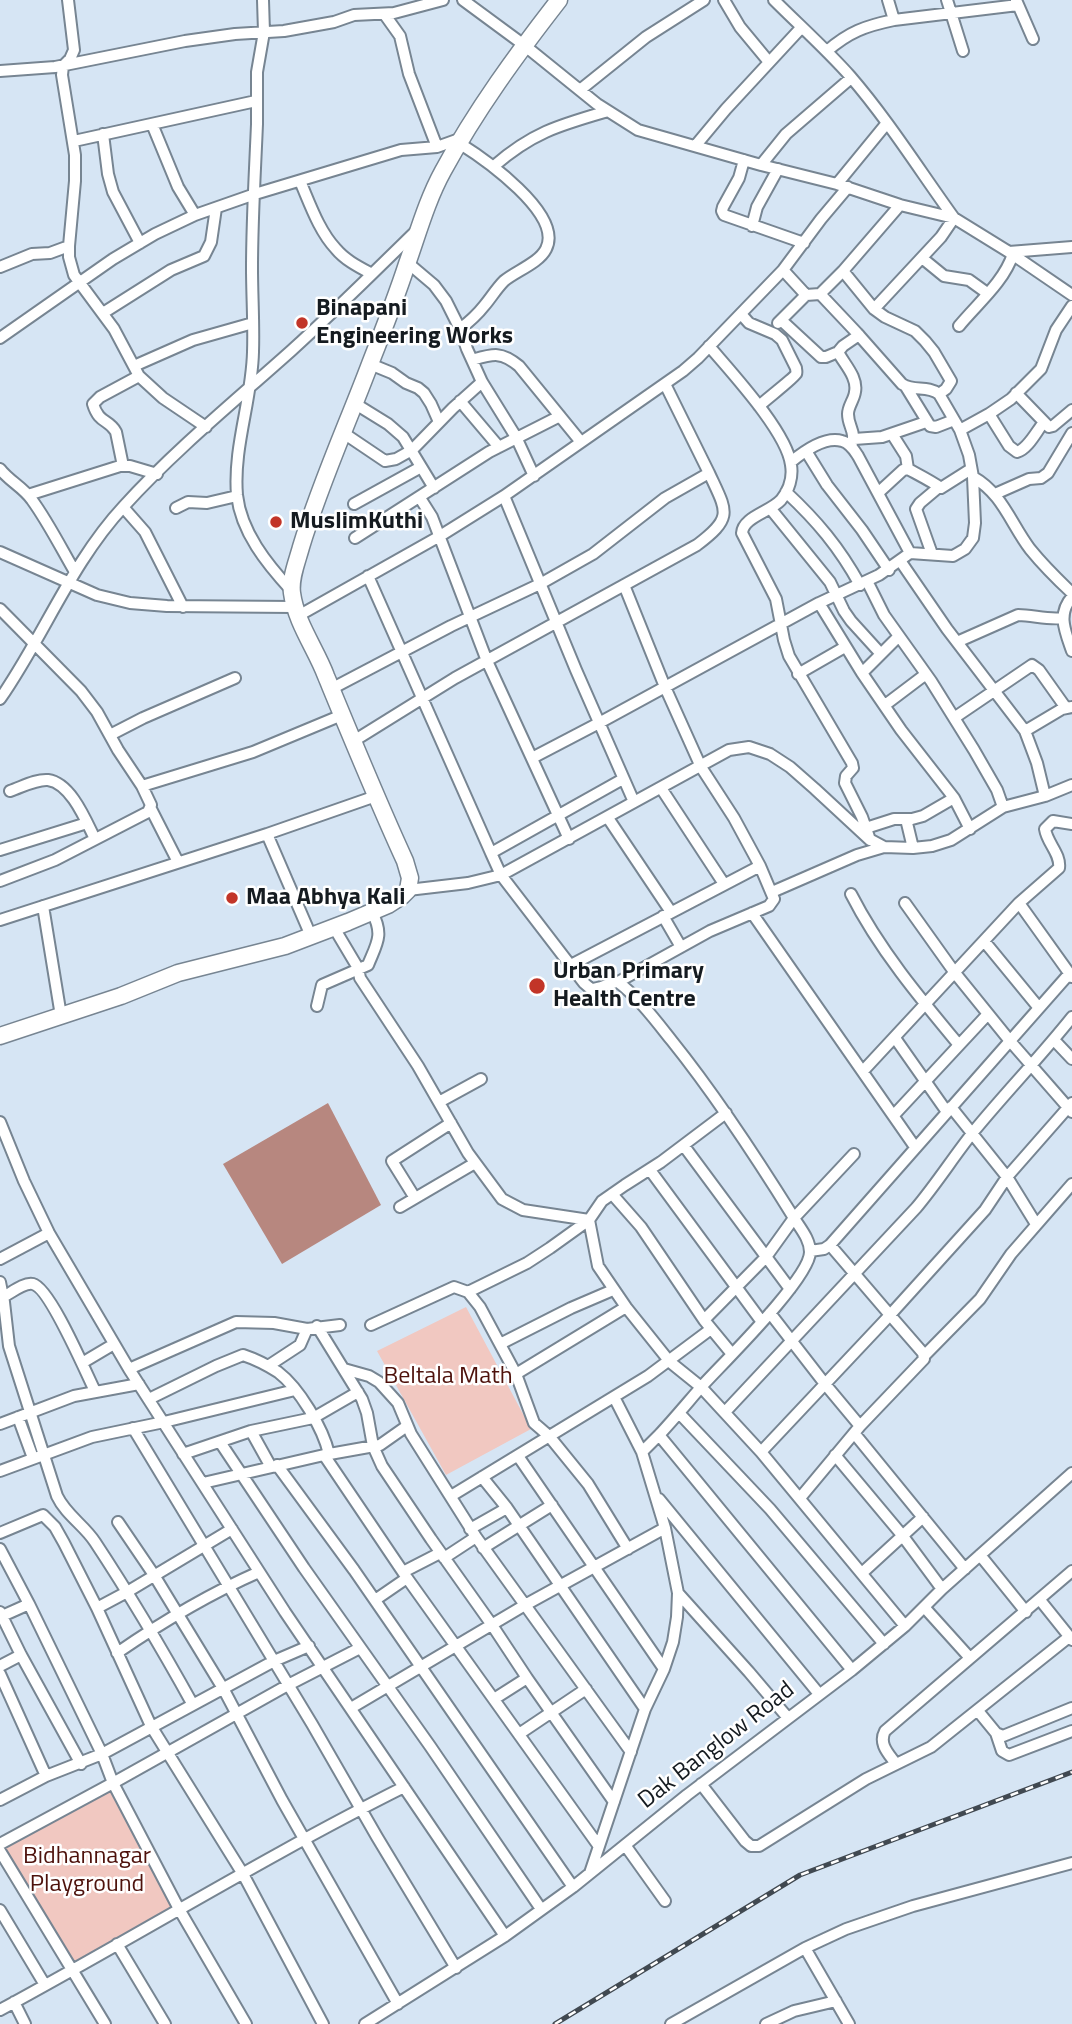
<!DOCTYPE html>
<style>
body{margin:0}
canvas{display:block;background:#d6e5f4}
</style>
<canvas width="1072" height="2024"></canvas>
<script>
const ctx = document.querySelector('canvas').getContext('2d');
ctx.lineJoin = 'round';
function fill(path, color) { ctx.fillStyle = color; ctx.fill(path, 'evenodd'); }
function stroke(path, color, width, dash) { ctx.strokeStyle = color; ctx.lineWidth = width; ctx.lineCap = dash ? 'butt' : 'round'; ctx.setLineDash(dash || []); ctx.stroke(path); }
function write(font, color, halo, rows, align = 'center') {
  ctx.font = font + ' "Titillium Web",sans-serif'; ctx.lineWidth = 5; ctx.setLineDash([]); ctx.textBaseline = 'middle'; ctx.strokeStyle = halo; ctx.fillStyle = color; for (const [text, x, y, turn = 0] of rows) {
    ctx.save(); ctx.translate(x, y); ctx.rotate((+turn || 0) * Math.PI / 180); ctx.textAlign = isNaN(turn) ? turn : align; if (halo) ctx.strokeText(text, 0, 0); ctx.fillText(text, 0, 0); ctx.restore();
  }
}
fill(new Path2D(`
 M466,1307l65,122 -85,46 -69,-124z
 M113,1783l66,126 -107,60 -72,-125z`), '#f1c8c1');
fill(new Path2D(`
 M328,1103l53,102 -99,59 -59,-100z`), '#b7877f');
const street = new Path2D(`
 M68,0l6,50 -4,9 -7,7 -1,9 13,80v26l-6,65v11l5,18 40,54 25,47 24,22 43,29
 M263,0l1,32 -7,40v52c-2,48 -5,96 -5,144 0,28 2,56 1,84 -1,48 -20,95 -16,143 4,37 30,69 54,95
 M463,0l61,45 73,59 41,26 123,35 76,19 63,21 54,13 55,34 63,43
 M724,0l16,27 29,35
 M774,0c25,25 52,49 76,76 38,44 70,95 104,142l-13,19 -67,72
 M888,0l6,20
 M947,0l16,51
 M1016,0l17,39
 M385,15l15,21 9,38 28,73 25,-9
 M827,51c22,-19 38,-25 67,-31l124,-15
 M0,71l55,-4 130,-26 50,-7 49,-3 50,-9 20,-7 40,-2 49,-13
 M580,90l66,-53 58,-37
 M152,124l26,63 17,28
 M103,134l5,40 5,18 27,51
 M74,141l182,-40
 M459,143c24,15 105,71 87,106 -7,14 -30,22 -42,32 -8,8 -13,17 -20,25 -7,9 -15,16 -24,23
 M696,145l30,-36 75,-81
 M744,160l-5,18 -16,29 -1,4 2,4 80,28
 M761,165l25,-31 65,-56
 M494,166c39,-34 66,-41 114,-55
 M300,181c10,23 19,50 36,68 9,11 23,18 36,25
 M837,184l50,-61
 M752,226l5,-19 21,-38
 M1009,252l63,-5
 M922,258l22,18 25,4 18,13
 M408,263l26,22 12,16 14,28 7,20 15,33 34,55 18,39
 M0,267l32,-13 18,-1 19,-7
 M783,270l23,25 14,-1 3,3 34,36 45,51c12,8 25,1 37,10l21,36
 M843,271l31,38 11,8 30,14 10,10 9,11 17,29 -5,8 -7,5
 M820,294l23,-23 57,-66
 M1072,306l-16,24 -15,39 -30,30 -22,15 -29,16 9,25 4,22c29,16 38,47 57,72 13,16 27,30 42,44
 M103,313l68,-43 33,-14 7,-14 5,-34
 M741,314l8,9 26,11 7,6 14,28c0,2 1,4 0,6 -1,3 -32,27 -37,32
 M781,320l40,37h5l12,-5
 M778,323l28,-28
 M959,326c18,-22 45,-44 54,-72
 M0,338l113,-79 42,-25 40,-19 60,-21 146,-44 36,-3
 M709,346c22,26 78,86 82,119 2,12 -2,25 -10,35 -11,12 -38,17 -39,33l34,66 8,41 5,16 63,107 1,5 -7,8 -1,7 17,34 8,23
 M472,360c21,-6 29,-9 47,6l62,76
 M370,364l22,9 14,10 12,5 6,5 7,11 8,18
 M134,366l59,-26 60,-17
 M665,384l44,89
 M906,387l24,39 6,1 18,-7
 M1016,393l33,34 4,-1 19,-16
 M460,401l39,46
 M354,403l34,21 15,13 31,51
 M989,414l20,32 8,6c11,-3 19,-20 27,-30
 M342,432l43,29 11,-2 16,-9 41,-42 29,-26
 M892,434l14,22 2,13
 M854,439l28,-2 44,-15
 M851,446c6,-14 -3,-19 -3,-32 0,-8 6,-14 7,-22 3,-15 -11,-28 -17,-40l5,-6 16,-11
 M806,451l21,34 35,45 27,40
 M791,462c12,-10 34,-26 51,-21 8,2 12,9 16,15l52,97
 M123,466l-7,-34c-7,-13 -17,-8 -23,-28l7,-7 39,-21
 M0,469c9,12 23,18 32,31 16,22 29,48 43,72
 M786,492c31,29 53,55 74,93
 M878,493l25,-23 5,-1c11,6 23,12 33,19l30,-19
 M995,494l34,-15 12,-1 7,-5 24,-40
 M28,495l92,-29h10l27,8
 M504,496l72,174 58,132
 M420,498l12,19 55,144 82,178
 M354,504l67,-37
 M123,507l22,25 38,75
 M176,508l12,-6 19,1 30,-7
 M770,508l60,74 14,29 7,10 30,33
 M355,538l134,-86 71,-36
 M0,552l97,43 33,8 37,3 127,1
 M932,554l-16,-45 4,-6 19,-16
 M901,562l46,67 78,102 12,32 8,33
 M368,576l123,277
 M867,581l17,34 47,66 43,69 23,40 6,17
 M1072,597c-15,17 -7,34 0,54
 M819,603l43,70 39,57 53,68 16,31
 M0,609l81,82 16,21 21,38 24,36
 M298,616l142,-80 64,-40 179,-125 15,-13 85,-88 38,-51 27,-32
 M957,642l61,-27c15,0 29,5 45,3
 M862,673l37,-37
 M798,674l47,-27
 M331,689l120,-63 89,-42 53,-30 72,-56 44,-25c18,39 25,44 -12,72l-242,133 -103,64
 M0,699c44,-63 71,-136 124,-193 51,-56 111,-105 168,-156 42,-38 82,-78 123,-118
 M885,705l41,-31
 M954,718l78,-53 7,5 27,38
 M1025,731l37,-22 10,-2
 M110,735l33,-17 92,-40
 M532,758l67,-35 220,-120 60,-28 31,-22 43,3 12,-7 8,-11 2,-15 -2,-46
 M623,779l-132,74 10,22 228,-125 20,-3 21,7 20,13 25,22 54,50 15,8 29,1 19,-2 19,-6 52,-33 42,-11 27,-11
 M661,788l63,96
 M10,791c12,-4 26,-12 38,-11 23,3 38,41 47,59
 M151,809l27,53
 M608,818l63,94
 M906,819l7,29
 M866,828l28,-9h18l11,-3 31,-18
 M0,850l87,-27
 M0,881l55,-21 93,-48 3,-7 -9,-19 111,-34 89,-37
 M408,890l60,-7 33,-8 83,108 7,6c10,0 17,-6 27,-7 21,16 38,39 54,59 45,56 84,116 122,177l-28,39 -62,63
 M772,892l85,-37 27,-8
 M851,894c28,55 68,103 108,151
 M905,903l50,70 55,68 62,71
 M1019,903l53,74
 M43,906l18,110
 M752,913l163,234
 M663,916l18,31
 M0,920l267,-86
 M333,926l25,42 2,10 58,88 50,87 34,46 21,11 66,10 9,46 28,41 44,55 31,25 60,65 144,174
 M311,936l-44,-102 109,-38
 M984,941l55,67
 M571,965l189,-99
 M618,982l92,-51 59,-25 5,-7 -14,-33 -26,-48 -33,-51 -36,-80 -41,-102
 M317,1006l5,-21 46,-20c9,-22 16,-30 4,-53
 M895,1038l52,74
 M1054,1040l18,19
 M863,1071l156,-168 40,-35c2,-14 -12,-25 -14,-39l8,-8 19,3
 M439,1102l42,-23
 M951,1107l56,70 29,47
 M894,1115l94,-101
 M0,1122l24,59 25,52 80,136 156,243 220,324
 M684,1146l106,143
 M650,1170l112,152
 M612,1194l29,33 63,93 28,34
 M415,1198l-23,-37 59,-38
 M400,1207l75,-44
 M830,1245l60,70 95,-105 22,-33 65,-74
 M810,1251l14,-2 6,-4 239,-271
 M0,1259l49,-26
 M0,1282l4,20 5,44 48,150c9,19 27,29 38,46 35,53 67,107 98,163
 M468,1292l59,-29 23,-15 39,-28 13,-19 23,-16 36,-23 65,-49
 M3,1297c8,-4 21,-15 30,-13 17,4 53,89 62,107
 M770,1313l55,71 35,42
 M371,1325l83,-38 14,5 12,15 36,67 18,49 15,13 39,48 40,65
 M317,1326l45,73 5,14 6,33 9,20 49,73 61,86 35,53 87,124
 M500,1344l71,-36 42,-18
 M924,1356l56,-57 31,-45 61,-70
 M82,1363l32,-19
 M268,1366l32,-21 7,-16
 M129,1369l107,-47 38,1 33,6 33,-4
 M344,1369l25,7 10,6 19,21 13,31 65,103 155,215
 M516,1374l110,-67
 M614,1397l28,55
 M149,1399l67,-33 27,-11c12,4 24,10 35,17 21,16 45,56 51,82
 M725,1412l191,-204c21,-25 38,-52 58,-77 32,-39 67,-75 98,-114
 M679,1413l91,96 114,135
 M18,1417l15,41
 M0,1424l74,-28 65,-12
 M133,1428l179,296 65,113 79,131
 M251,1431l20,36
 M854,1433l111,136
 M659,1435l193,235
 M220,1442l84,126 126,178 111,163
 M761,1452l129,-137 33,38 1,6 -64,67 -60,72
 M183,1454l68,-23 62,-13 45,-26
 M324,1455l83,123 191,267
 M835,1455l67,80 40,54
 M518,1456l146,213
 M277,1465l77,105 219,317
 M0,1471l92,-34 72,-15 131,-32
 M482,1477l25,31 138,201
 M203,1483l121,-28 56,-10 27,-19
 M451,1496l197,-120 63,-47
 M659,1499l160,195
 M118,1522l36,53 70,115 58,110 116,204
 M470,1529l37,-21
 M0,1533l43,-18 12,12 9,16 33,65 54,118 92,148 80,150
 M483,1548l69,-43
 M0,1549l29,55 73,150 11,29 66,126 67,115
 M980,1555l46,57
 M444,1558l32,-21
 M403,1572l37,-19
 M862,1573l61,-56
 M678,1593l71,79 39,46
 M375,1600l32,-22
 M1040,1600l32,40
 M924,1607l46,51
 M97,1608l30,-16 105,-63
 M0,1612l21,43 60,109
 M0,1617l29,-13
 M117,1653c45,-31 92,-59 142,-81
 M0,1666l21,-11
 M0,1674l46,102
 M494,1699l33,-21
 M351,1708l174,-103 140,-77
 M978,1711l18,22 7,3 69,-28
 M996,1733l6,18 7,4 63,-24
 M519,1734l67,-45
 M896,1764c-7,-10 -18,-20 -11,-33l187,-160
 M701,1784l44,57 6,5h8l107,-67 65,-32 138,-110
 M0,1800l46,-24 56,-22 172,-93 35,-15
 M0,1844l113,-61 175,-98 72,-37
 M625,1845l40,56
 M0,1851l105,173
 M590,1873l55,-164 19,-40 9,-27 4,-25 1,-24 -13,-65 -23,-76 17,-17c15,-16 29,-33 43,-49 21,-23 108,-108 108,-134 0,-13 -10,-24 -16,-34l60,-64
 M0,1910l45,75
 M117,1944l48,80
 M805,1948l44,76
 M14,2002l11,22
 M0,2010c135,-73 266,-154 404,-223
 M365,2024l140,-88 68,-49 114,-92 165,-125 53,-44 37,-37 130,-116
 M671,2024l134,-76 41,-19 67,-23 159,-43
 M766,2024l28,-13 42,-10`);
const secondary = new Path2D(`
 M0,1036l121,-40 57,-23 107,-27 63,-24 40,-17 14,-9 6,-6 2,-12 -5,-17c-28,-61 -53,-122 -79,-185 -10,-27 -30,-53 -34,-83 -2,-15 5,-31 9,-46 19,-63 46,-122 69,-183 13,-33 26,-66 37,-100 11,-31 20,-64 36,-93 33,-61 74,-117 116,-171`);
stroke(street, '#778592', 14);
stroke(secondary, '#778592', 19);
stroke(street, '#fff', 10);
stroke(secondary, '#fff', 16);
const rail = new Path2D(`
 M555,2024l245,-149 272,-103`);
stroke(rail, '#414951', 5);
stroke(rail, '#fff', 2.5, [8]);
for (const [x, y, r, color] of [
 [302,323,7,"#c23528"],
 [276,522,7,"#c23528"],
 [232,898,7,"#c23528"],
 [537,986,9,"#c23528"]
]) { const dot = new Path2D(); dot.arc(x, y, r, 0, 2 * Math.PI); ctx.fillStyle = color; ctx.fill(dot); stroke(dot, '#fff', 2.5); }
write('bold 24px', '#151b20', '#fff', [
 ["Binapani",316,309],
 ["Engineering Works",316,337],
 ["MuslimKuthi",290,522],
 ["Maa Abhya Kali",246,898],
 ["Urban Primary",553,972],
 ["Health Centre",553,1000]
], 'left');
write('24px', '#4e120c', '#fff', [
 ["Beltala Math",448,1377],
 ["Bidhannagar",87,1857],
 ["Playground",87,1885]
]);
write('24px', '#151b20', '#fff', [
 ["Dak Banglow Road",717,1746,-38]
]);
</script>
